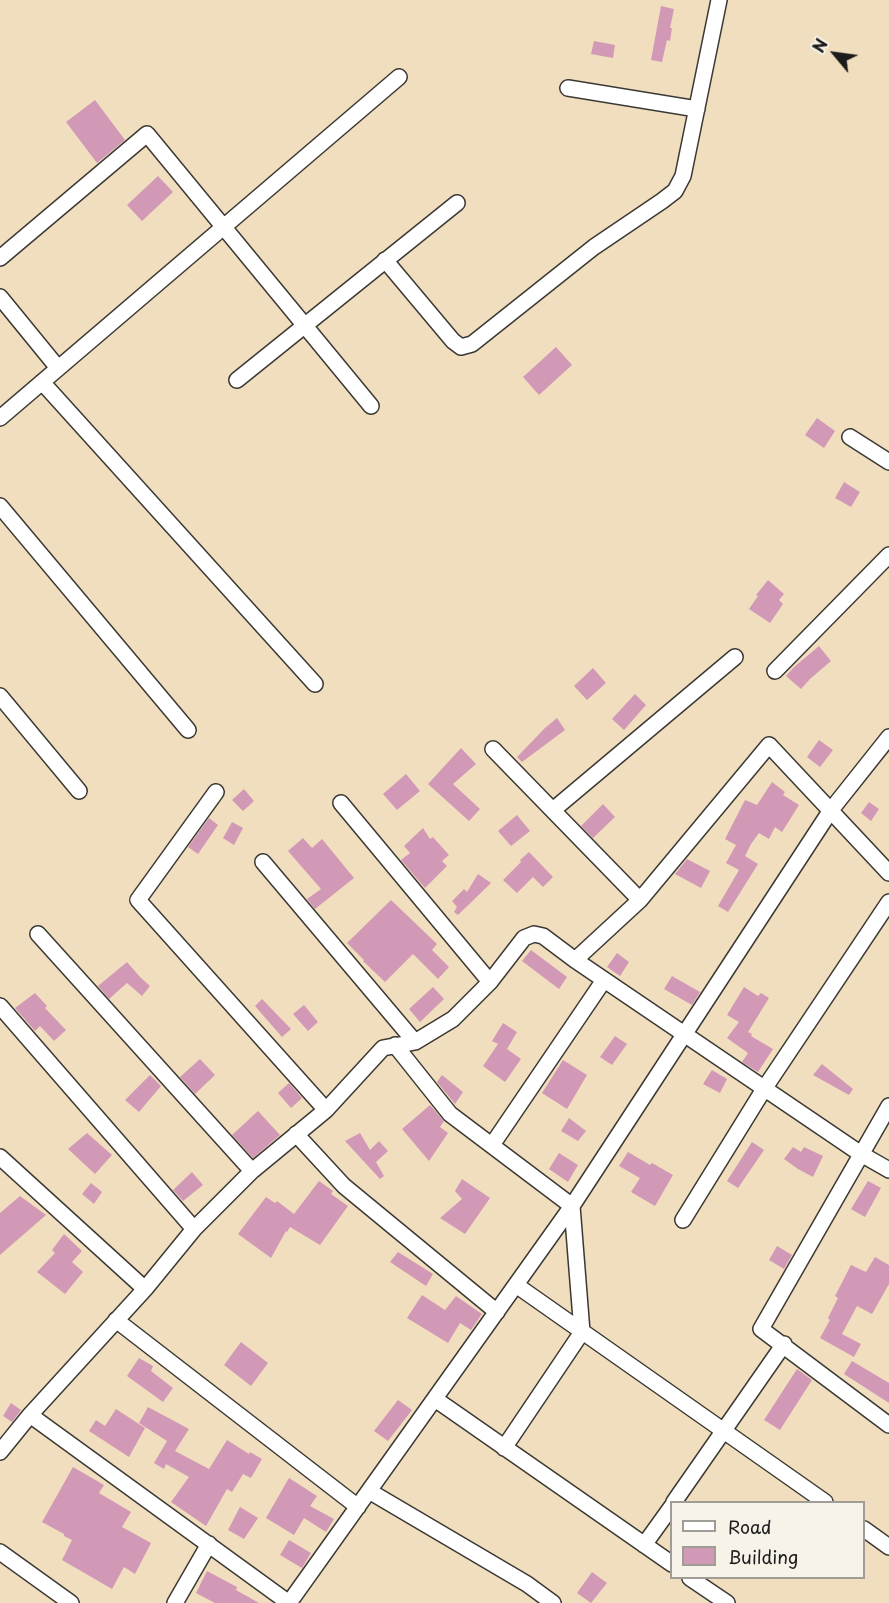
<!DOCTYPE html>
<style>
body{margin:0}
#map{position:relative;width:889px;height:1603px;overflow:hidden;background:#f0debe;font-family:"Playpen Sans",sans-serif}
canvas{display:block}
.legend{position:absolute;left:670px;top:1501px;width:195px;height:78px;box-sizing:border-box;background:#f7f3e8;border:2px solid #9f9d96;margin:0;padding:8px 10px;list-style:none;font-size:18px;color:#1c1c1c}
.legend li{display:flex;align-items:center;gap:12px;height:30px}
.legend b{width:30px;border:2px solid #9f9d96}
.north{position:absolute;left:805px;top:24px;width:60px;height:60px;-webkit-text-stroke:4px #f7f3e8;paint-order:stroke;rotate:299deg;font-size:16px;font-weight:700;line-height:24px;text-align:center;color:#1c1c1c}
.north::after{content:'';display:block;margin:auto;width:21px;height:27px;background:#1c1c1c;clip-path:polygon(50% 0,100% 100%,50% 72%,0 100%)}
</style>
<div id="map">
<canvas width="889" height="1603"></canvas>
<ul class="legend">
<li><b style="height:8px;background:#fff"></b>Road</li>
<li><b style="height:16px;background:#d299b6"></b>Building</li>
</ul>
<div class="north">N</div>
</div>
<script>
const ctx = document.querySelector('canvas').getContext('2d');
ctx.lineJoin = 'round';
function fill(path, color) { ctx.fillStyle = color; ctx.fill(path, 'evenodd'); }
function stroke(path, color, width, dash) { ctx.strokeStyle = color; ctx.lineWidth = width; ctx.lineCap = dash ? 'butt' : 'round'; ctx.setLineDash(dash || []); ctx.stroke(path); }
fill(new Path2D(`
 M661,6l13,3 -4,19h2l-2,13 -3,-1 -5,22 -11,-2z
 M594,41l21,4 -2,13 -22,-4z
 M95,100l30,40 -28,23 -31,-41z
 M158,176l15,16 -31,29 -15,-16z
 M556,347l16,18 -33,30 -16,-18z
 M817,418l18,13 -11,17 -19,-13z
 M844,482l16,10 -9,15 -16,-9z
 M768,580l16,14 -5,6 4,4 -13,19 -21,-14 9,-13 -2,-1z
 M819,646l12,15 -21,18 -9,10 -15,-13 8,-9z
 M593,668l13,15 -19,17 -13,-14z
 M635,694l11,11 -22,25 -12,-11z
 M557,718l8,12 -43,32 -5,-5 28,-29z
 M819,740l14,10 -13,17 -13,-10z
 M461,748l15,16 -23,20 27,25 -11,12 -41,-37z
 M406,774l14,17 -23,19 -14,-16z
 M772,782l13,10 -2,3 16,10 -17,27 -7,-5 -6,12 -10,-6 -8,11 -6,12 13,8 -30,48 -10,-6 21,-36 -13,-7 10,-18 -11,-6 20,-39 12,5z
 M244,789l10,12 -11,10 -11,-11z
 M869,802l10,7 -8,12 -10,-8z
 M603,804l12,13 -22,21 -12,-12z
 M517,815l13,16 -19,15 -13,-15z
 M209,818l9,7 -20,29 -10,-7z
 M232,822l11,6 -9,17 -11,-7z
 M423,828l7,11 3,-2 16,18 -7,6 5,5 -22,22 -24,-28 9,-7 -6,-7z
 M303,838l9,10 10,-9 32,39 -39,31 -8,-10 14,-10 -33,-38z
 M529,852l24,25 -10,10 -10,-10 -16,16 -14,-13 18,-18 -1,-2z
 M687,859l23,12 -9,17 -26,-14z
 M478,874l13,9 -33,32 -4,-3 3,-5 -5,-6 12,-12 3,3z
 M391,900l46,44 -5,6 17,17 -11,12 -25,-25 -28,28 -22,-21 1,-1 -17,-17z
 M531,950l36,27 -8,12 -37,-28z
 M617,953l12,9 -9,14 -13,-9z
 M127,962l13,15 10,9 -8,10 -15,-13 -18,16 -11,-13z
 M672,976l28,16 -8,13 -28,-16z
 M433,987l11,12 -24,23 -11,-13z
 M744,987l14,9 3,-3 8,5 -21,34 4,2 -1,2 22,13 -15,23 -16,-10 6,-9 -21,-15 12,-16 -12,-7z
 M35,993l12,13 -2,2 21,22 -12,11 -14,-15 -5,5 -20,-23z
 M262,999l29,30 -9,8 -27,-31z
 M304,1005l14,17 -10,9 -15,-17z
 M503,1023l14,9 -10,17 14,10 -16,23 -22,-16 15,-22 -6,-3z
 M615,1036l12,8 -15,21 -12,-8z
 M200,1059l15,16 -20,19 -15,-17z
 M563,1060l24,15 -20,34 -25,-16z
 M822,1064l31,25 -4,6 -36,-20z
 M712,1070l15,9 -7,14 -17,-9z
 M150,1075l11,11 -22,26 -14,-12z
 M442,1075l21,17 -8,12 -18,-22z
 M289,1083l13,15 -11,10 -13,-15z
 M430,1105l14,16 -4,6 8,6 -19,28 -27,-32z
 M258,1111l22,24 -27,23 -21,-23z
 M569,1118l17,13 -8,10 -17,-10z
 M87,1133l25,22 -17,19 -27,-25z
 M360,1133l10,17 9,-9 9,10 -12,11 8,14 -4,3 -35,-38z
 M752,1142l12,8 -26,38 -11,-7z
 M793,1147l8,5 3,-5 19,9 -10,21 -15,-8 -14,-10z
 M628,1152l22,13 2,-2 21,12 -18,31 -24,-14 9,-14 -21,-12z
 M559,1153l19,12 -10,17 -19,-13z
 M192,1172l11,13 -20,16 -10,-11z
 M462,1179l28,19 -25,36 -25,-16 22,-19 -7,-8z
 M319,1181l14,10 -2,3 17,12 -28,39 -30,-18 -3,5 -1,-1 -15,27 -33,-24 28,-37 9,6 2,-2 17,13z
 M868,1181l13,7 -16,29 -14,-8z
 M91,1183l11,9 -8,12 -12,-10z
 M20,1196l26,19 -46,40v-42z
 M64,1234l18,17 -10,11 11,10 -18,22 -28,-22 18,-19 -3,-3z
 M777,1246l15,9 -8,14 -15,-9z
 M398,1252l35,22 -7,12 -36,-24z
 M875,1257l14,8v19l-17,30 -15,-8 -15,28 19,10 -7,13 -34,-19 10,-18 -2,-2 10,-20 -3,-2 16,-31 15,7z
 M422,1295l23,15 11,-14 26,18 -11,16 -11,-7 -12,20 -41,-25z
 M241,1342l27,21 -17,23 -27,-21z
 M139,1358l14,8 -2,5 22,17 -10,14 -36,-26z
 M852,1361l37,22v20l-45,-29z
 M797,1369l15,11 -32,50 -16,-10z
 M398,1400l14,10 -24,31 -14,-10z
 M11,1403l10,7 -9,12 -9,-6z
 M148,1407l41,22 -14,22 34,18 18,-29 22,14 1,-2 12,7 -11,19 -8,-4 -11,18 -5,-3 -21,37 -35,-24 18,-25 -23,-13 -2,5 -10,-6 13,-22 -28,-18z
 M116,1409l29,19 -16,29 -40,-26 7,-11 9,6z
 M73,1467l31,18 -5,8 32,19 -9,15 29,16 -16,31 -11,-7 -12,22 -50,-29 10,-20 -8,-4v-2l-22,-12z
 M289,1478l28,18 -7,10 24,13 -8,13 -22,-14 -10,17 -28,-17z
 M240,1507l18,11 -14,21 -16,-9z
 M289,1540l22,13 -9,15 -22,-13z
 M207,1571l30,16 -1,3 23,13h-44l-19,-10z
 M592,1572l15,11 -16,20 -14,-10z`), '#d299b6');
const minor = new Path2D(`
 M568,88l129,21
 M0,258l147,-124 224,272
 M385,260l68,81 8,6 11,-3 122,-97 68,-46 13,-10 8,-15 36,-176
 M0,297l58,71
 M237,380l220,-177
 M42,382l273,302
 M0,418l399,-341
 M850,437l39,25
 M0,506l188,224
 M775,671l114,-116
 M0,696l79,95
 M493,749l147,151
 M216,792l-78,108 188,210
 M341,803l149,179
 M553,810l182,-153
 M263,862l152,180
 M38,934l214,237
 M575,960l65,-60 129,-155 120,128
 M0,1006l194,223
 M395,1045l55,69 122,92 10,126 -78,116
 M889,1106l-128,223 128,96
 M296,1134l48,52 153,126
 M492,1145l112,-165
 M0,1157l145,132
 M683,1220l81,-131 125,-187
 M516,1285l309,217
 M116,1320l242,187
 M435,1399l237,165
 M30,1415l259,188
 M0,1452l30,-37 115,-126 49,-60 58,-58 74,-61 57,-62 32,-6 38,-23 37,-37 34,-44 10,-4 9,2 32,24 286,194 28,16
 M369,1491l158,93 26,19
 M674,1502l110,-158
 M864,1529l25,18
 M644,1545l28,-39
 M0,1552l71,51
 M690,1578l37,25
 M175,1603l34,-59
 M289,1603l283,-397 259,-396 58,-73`);
stroke(minor, '#3c3934', 18);
stroke(minor, '#fff', 15);
</script>
